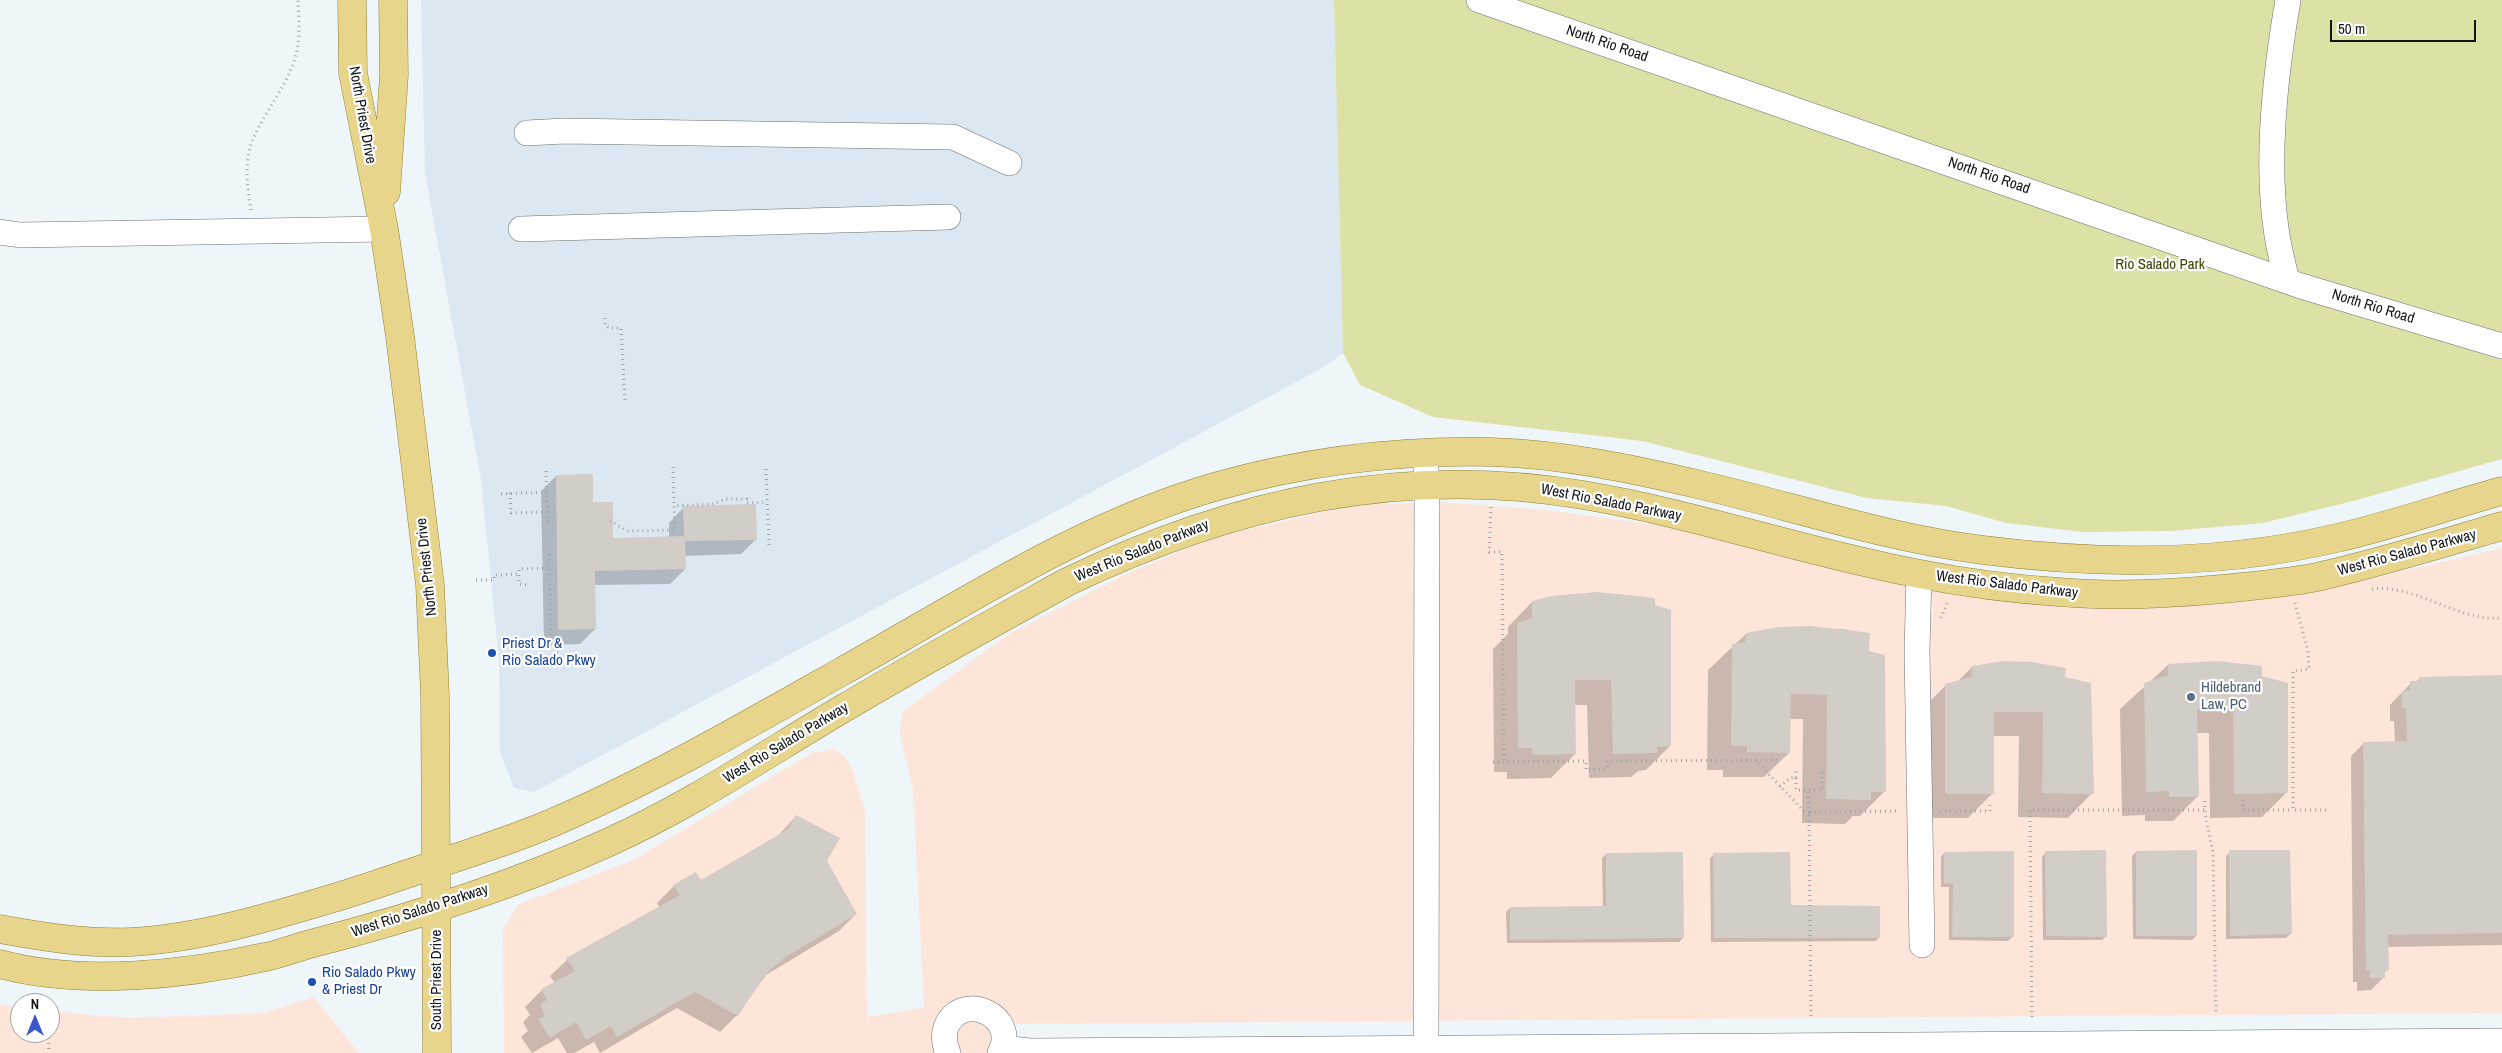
<!DOCTYPE html>
<style>
body{margin:0}
#map{position:relative;width:2502px;height:1053px;overflow:hidden;background:#eff6fa;font-family:"Archivo Narrow",sans-serif}
canvas{display:block}
.north{position:absolute;left:10px;top:993px;width:50px;height:50px;box-sizing:border-box;background:#fff;border:1px solid #a0a1a2;border-radius:50%;rotate:0deg;font-size:14px;font-weight:700;line-height:20px;text-align:center;color:#121516}
.north::after{content:'';display:block;margin:auto;width:18px;height:22px;background:#3c57ca;clip-path:polygon(50% 0,100% 100%,50% 72%,0 100%)}
.scale{position:absolute;left:2330px;top:20px;width:146px;height:22px;box-sizing:border-box;border:2px solid #121516;border-top:0;padding-left:6px;font-size:15px;line-height:18px;white-space:nowrap;color:#121516;-webkit-text-stroke:4px #fff;paint-order:stroke}
</style>
<div id="map">
<canvas width="2502" height="1053"></canvas>
<div class="north">N</div>
<div class="scale">50 m</div>
</div>
<script>
const ctx = document.querySelector('canvas').getContext('2d');
ctx.lineJoin = 'round';
function fill(path, color) { ctx.fillStyle = color; ctx.fill(path, 'evenodd'); }
function stroke(path, color, width, dash) { ctx.strokeStyle = color; ctx.lineWidth = width; ctx.lineCap = dash ? 'butt' : 'round'; ctx.setLineDash(dash || []); ctx.stroke(path); }
function write(font, color, halo, rows, align = 'center') {
  ctx.font = font + ' "Archivo Narrow",sans-serif'; ctx.lineWidth = 4.5; ctx.setLineDash([]); ctx.textBaseline = 'middle'; ctx.strokeStyle = halo; ctx.fillStyle = color; for (const [text, x, y, turn = 0] of rows) {
    ctx.save(); ctx.translate(x, y); ctx.rotate((+turn || 0) * Math.PI / 180); ctx.textAlign = isNaN(turn) ? turn : align; if (halo) ctx.strokeText(text, 0, 0); ctx.fillText(text, 0, 0); ctx.restore();
  }
}
fill(new Path2D(`
 M1439,502l108,8 133,18 209,51 176,29 71,1 117,-8 112,-21 137,-32v465l-1505,11v29h-493l-1,-123 16,-26 112,-43 181,-108 21,-4 12,8 8,14 12,40 2,206 57,-9 -11,-218 -13,-56 2,-22 107,-78 119,-61 90,-37 137,-31z
 M314,997l45,56h-359v-49l20,5v24h30v-22l78,7 136,-5z`), '#fde5da');
fill(new Path2D(`
 M421,0h913l9,353 -19,14 -790,425 -20,-4 -14,-36 -1,-93 -18,-179 -56,-307z`), '#dbe7f1');
fill(new Path2D(`
 M1334,0h1168v459l-145,41 -94,23 -92,8 -87,1 -78,-9 -60,-17 -79,-8 -225,-57 -209,-24 -73,-32 -17,-32z`), '#dee1a5');
fill(new Path2D(`
 M556,476l36,28 19,36 58,-2v-15l15,-16 72,32 -15,15 -57,2 1,13 -15,15 -76,1 1,44 -15,15 -36,1 -3,-154z
 M1573,594l53,1 28,4 16,147 -24,24 -8,1 -7,6 -42,1 -2,-73h-13l1,49 -24,24 -44,1v-7h-13l-1,-123 15,-15v-7l24,-25z
 M1779,628l64,1 25,5v18l16,140 -24,24h-7l-8,8 -43,-1 1,-104h-14v34l-25,24h-41v-7h-16l1,-100 38,-36z
 M2168,665l92,12 26,116 -24,24 -52,1 -1,-85h-13l2,63 -25,25h-28v-6l-23,1 -2,-107z
 M1972,667l92,11 28,115 -24,25 -50,-1 1,-81h-26v57l-25,25h-47v-108l25,-25 11,-3z
 M2502,677v268l-115,2v23l-3,3v4l-13,13 -14,1v-9h-4l-2,-226 13,-13h31l-1,-22h-4v-16l21,-22h4l5,-5z
 M796,816l30,45 30,53 -17,17 -73,44 -29,40 -17,17 -43,-24 -77,45 -6,-11 -20,11h-7l-9,-15 -26,15 -11,-16 7,-6 -5,-9 7,-7 -5,-8 17,-17 13,-7 -5,-7 17,-16 93,-52 -3,-5 17,-17 22,-12 5,8 76,-45z
 M2136,852l60,84 -4,4 -59,-1 -1,-83z
 M2230,852l60,82 -4,4 -60,1v-83z
 M1944,853l68,84 -4,4 -59,-1v-53h-8v-30z
 M2045,853l61,83 -4,4h-59l-1,-83z
 M1606,854l77,84 -4,4 -172,1 -1,-31 4,-4h93l-1,-50z
 M1714,854l75,52 90,32 -4,3 -164,1 -1,-84z`), '#0003');
fill(new Path2D(`
 M593,474v28h20v36l71,-2 -1,-30 73,-2 1,36 -72,1 1,28 -91,2 1,58 -38,1 -2,-155z
 M1597,592l58,6v7l16,5v136l-14,1v6l-44,1 -2,-74h-36l1,74 -44,1v-7h-14l-1,-125 15,-5v-17l20,-5z
 M1810,626l60,7 -1,18 16,4 1,137h-15v8l-45,-1 1,-104 -36,-1 -1,59 -43,-1v-6h-16l1,-102 13,-2 1,-9 33,-6z
 M2004,661l28,1 34,6 -1,9 26,6 3,111 -52,-1 1,-81h-49v82h-49v-110l26,-7 1,-11z
 M2218,661l44,5v10l26,7v110l-54,1 -1,-85h-36l2,88h-30v-6l-23,1 -2,-109 24,-8v-11z
 M2502,675v258l-114,2 1,35h-4v8h-16l1,-8h-4l-3,-228 44,-1 -1,-33h-4v-17l8,-1v-9h9v-4z
 M796,815l44,23 -13,23 30,53 -73,44 -20,18 -26,40 -43,-24 -78,45 -6,-11 -25,14 -10,-18 -26,16 -12,-19 7,-3 -5,-12 7,-4 -6,-11 34,-18 -9,-13 114,-63 -7,-10 23,-13 5,8 86,-50z
 M2106,850l1,87 -61,-1 -1,-85z
 M2197,850v86h-61v-85z
 M2229,850h61l2,84 -62,2z
 M2014,851v86h-62l1,-54 -9,1v-32z
 M1683,852l1,86 -174,2v-33l96,-1v-53z
 M1790,852l1,53 89,1v32h-166l-1,-85z`), '#d2cdc7');
const minor = new Path2D(`
 M1479,0l822,286 201,60
 M527,133l37,-2 389,6 56,26
 M521,229l427,-12
 M0,232l20,3 364,-6
 M2287,281c-4,-18 -9,-35 -11,-53 -10,-69 0,-159 12,-228
 M1425,453l2,31 -1,563
 M1919,574l-2,77 5,294
 M1002,1048l28,3 1472,-10
 M948,1053c-4,-9 -5,-17 -2,-26 16,-38 74,-10 54,26`);
const major = new Path2D(`
 M352,0l1,73 31,156 16,107 30,249 5,111 2,357
 M386,192l8,-117 -1,-75
 M0,929c43,8 87,15 131,13 70,-4 139,-25 206,-45 33,-10 66,-22 100,-33 42,-14 84,-27 124,-45 96,-42 188,-95 280,-147 122,-68 242,-148 377,-186 88,-25 183,-36 274,-34 70,2 141,17 209,33 94,22 186,53 282,65 117,15 239,15 354,-12 56,-13 110,-32 165,-47
 M0,964c81,22 185,11 265,-7 16,-3 30,-9 45,-13 101,-26 202,-58 297,-101 83,-37 159,-89 237,-135 74,-44 149,-85 223,-126 164,-79 334,-118 516,-87 114,19 224,58 337,79 46,9 93,15 139,18 54,5 109,2 163,-3 31,-3 64,-6 95,-12 62,-14 124,-33 185,-51`);
stroke(minor, '#6a7074', 26);
stroke(major, '#938031', 29);
stroke(new Path2D(`
 M251,210c-4,-23 -7,-50 2,-71 12,-27 32,-51 41,-78 7,-19 5,-41 4,-61
 M605,318v7l4,3h12l4,73
 M673,467l1,39
 M766,469l3,76
 M546,471l2,55
 M510,493l1,20 37,-1
 M501,494l46,-2
 M1491,507l-2,45h13l2,210
 M610,521l18,10 47,-1 -1,-24 40,-2 11,-5h22v4l20,-1
 M549,554l2,88 11,19
 M476,580h18v-5l25,-1
 M526,585l-7,-1v-15l30,-1
 M2372,589c44,-5 87,33 130,29
 M2295,603l13,48 1,18 -16,2v139h34
 M1941,618l6,-15
 M1755,760l49,51 5,1 -1,-22
 M1493,762l93,-1v9l21,-1v-8l173,-1
 M1796,778v12h26v-22
 M1780,787l10,-9h6v-10
 M2243,800v10h50
 M2205,801v12l8,40 3,162
 M1940,811h50v-9
 M47,1001l1,2
 M1811,1016l-2,-204 90,-1
 M2032,1017l-2,-207h175
 M48,1033l1,20`), '#9fa4a7', 3, [1, 4]);
stroke(minor, '#fff', 25);
stroke(major, '#e8d58c', 28);
for (const [x, y, r, color] of [
 [492,653,5,"#1a4fb4"],
 [2191,697,5,"#5c6f8a"],
 [312,982,5,"#1a4fb4"]
]) { const dot = new Path2D(); dot.arc(x, y, r, 0, 2 * Math.PI); ctx.fillStyle = color; ctx.fill(dot); stroke(dot, '#fff', 2); }
write('15px', '#121516', '#fff', [
 ["North Rio Road",1607,44,19],
 ["North Priest Drive",362,115,80],
 ["North Rio Road",1989,176,19],
 ["North Rio Road",2373,307,17],
 ["West Rio Salado Parkway",1611,503,11],
 ["West Rio Salado Parkway",1142,551,-22],
 ["West Rio Salado Parkway",2407,553,-15],
 ["North Priest Drive",427,567,-96],
 ["West Rio Salado Parkway",2007,585,7],
 ["West Rio Salado Parkway",786,743,-31],
 ["West Rio Salado Parkway",420,911,-18],
 ["South Priest Drive",437,980,-90]
]);
write('15px', '#424200', '#fff', [
 ["Rio Salado Park",2160,265]
]);
write('15px', '#164399', '#fff', [
 ["Priest Dr &",502,644],
 ["Rio Salado Pkwy",502,661],
 ["Rio Salado Pkwy",322,973],
 ["& Priest Dr",322,990]
], 'left');
write('15px', '#4e5e75', '#fff', [
 ["Hildebrand",2201,688],
 ["Law, PC",2201,705]
], 'left');
</script>
